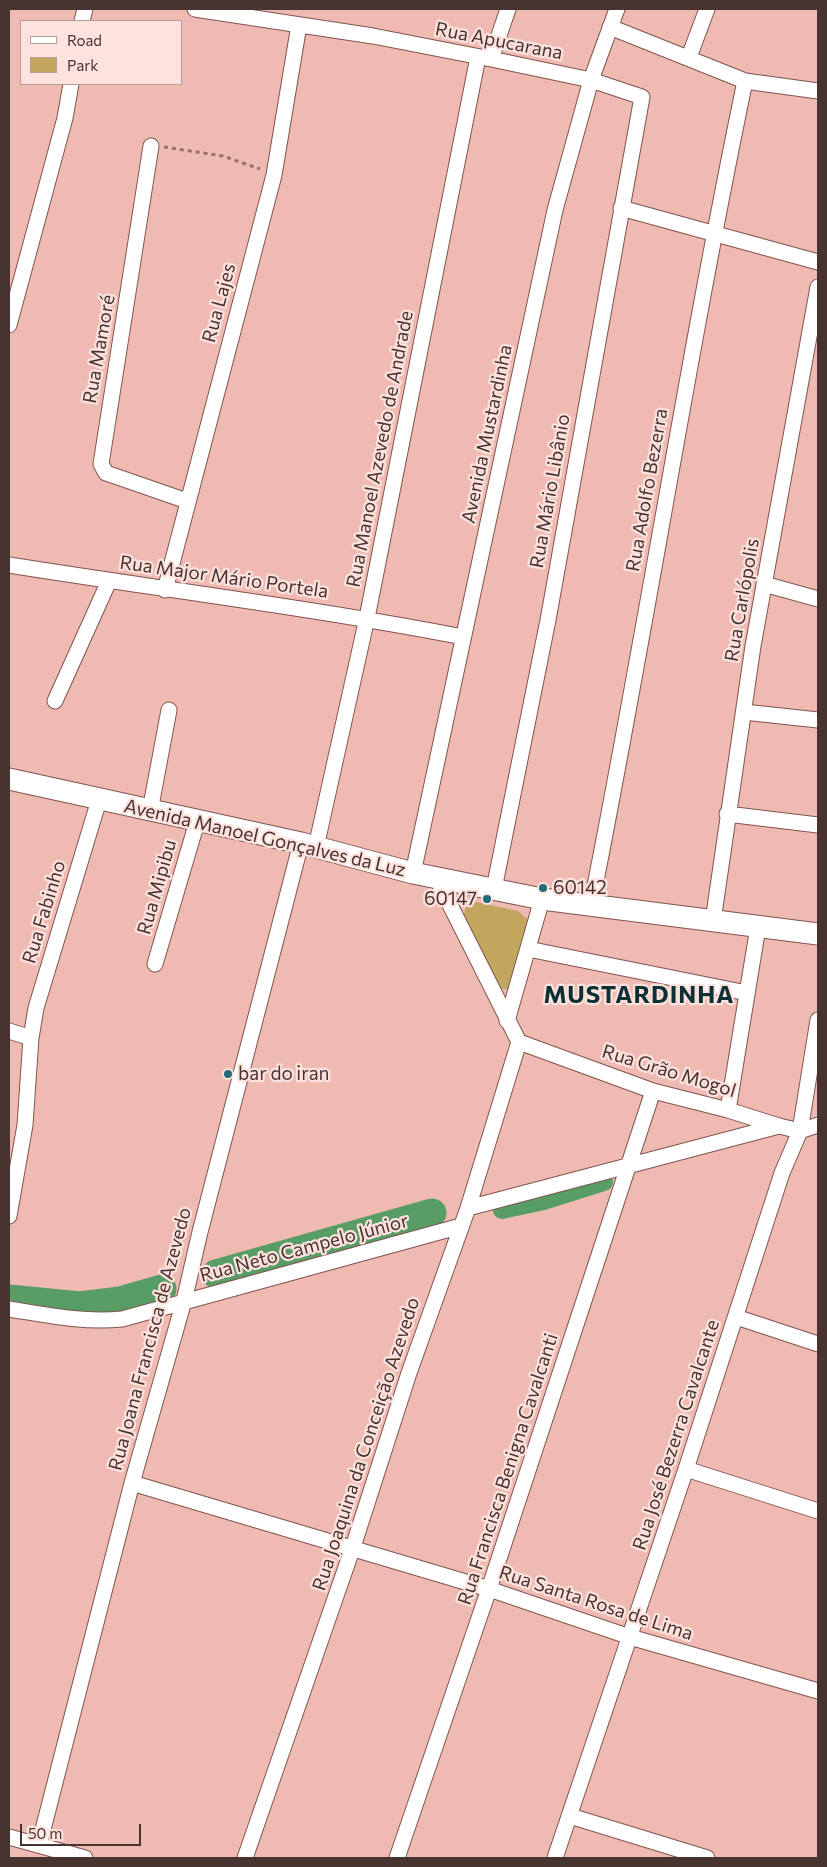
<!DOCTYPE html>
<meta charset="utf-8">
<style>
body{margin:0}
#map{position:relative;width:827px;height:1867px;overflow:hidden;background:#eebab2;font-family:Commissioner,sans-serif}
canvas{display:block}
.frame{position:absolute;inset:0;border:10px solid #473330;pointer-events:none}
.legend{position:absolute;left:20px;top:20px;width:162px;height:65px;box-sizing:border-box;background:#fde2de;border:1px solid #b49c98;margin:0;padding:6px 9px;list-style:none;font-size:15px;color:#473330}
.legend li{display:flex;align-items:center;gap:10px;height:25px}
.legend b{width:25px;border:1px solid #b49c98}
.scale{position:absolute;left:20px;top:1824px;width:121px;height:22px;box-sizing:border-box;border:2px solid #473330;border-top:0;padding-left:6px;font-size:15px;line-height:18px;white-space:nowrap;color:#473330;-webkit-text-stroke:4px #fde2de;paint-order:stroke}
</style>
<div id="map">
<canvas width="827" height="1867"></canvas>
<div class="frame"></div>
<ul class="legend">
<li><b style="height:6px;background:#fff"></b>Road</li>
<li><b style="height:14px;background:#c2a65e"></b>Park</li>
</ul>
<div class="scale">50 m</div>
</div>
<script>
const ctx = document.querySelector('canvas').getContext('2d');
ctx.lineJoin = 'round';
function fill(path, color) { ctx.fillStyle = color; ctx.fill(path, 'evenodd'); }
function stroke(path, color, width, dash) { ctx.strokeStyle = color; ctx.lineWidth = width; ctx.lineCap = dash ? 'butt' : 'round'; ctx.setLineDash(dash || []); ctx.stroke(path); }
function write(font, color, halo, rows, align = 'center') {
  ctx.font = font + ' Commissioner,sans-serif'; ctx.lineWidth = 4.5; ctx.setLineDash([]); ctx.textBaseline = 'middle'; ctx.strokeStyle = halo; ctx.fillStyle = color; for (const [text, x, y, turn = 0] of rows) {
    ctx.save(); ctx.translate(x, y); ctx.rotate((+turn || 0) * Math.PI / 180); ctx.textAlign = isNaN(turn) ? turn : align; if (halo) ctx.strokeText(text, 0, 0); ctx.fillText(text, 0, 0); ctx.restore();
  }
}
fill(new Path2D(`
 M476,902l42,9 9,8v10l-17,60h-11l-36,-73 3,-9z`), '#c2a65e');
stroke(new Path2D(`
 M502,1210l42,-9 60,-19`), '#599d66', 18);
stroke(new Path2D(`
 M216,1274l216,-61
 M9,1299l71,7 40,-5 42,-12`), '#599d66', 29);
const street = new Path2D(`
 M195,9l178,27 118,23 100,21 51,17 -94,523 -54,269
 M82,21l3,-12
 M610,27l135,54 73,10
 M689,57l18,-48
 M491,59l17,-50
 M151,146l-50,318 5,9 81,28
 M621,208l197,54
 M9,325l56,-207 6,-34
 M9,565c151,24 304,43 454,72
 M764,584l54,15
 M165,590l109,-415 25,-150
 M55,701l54,-120
 M744,712l74,8
 M150,811l19,-101
 M727,814l91,11
 M316,847l51,-229 111,-561
 M413,873l142,-663 36,-130 26,-71
 M436,877l83,165
 M591,906c55,-275 97,-551 154,-825
 M713,921l40,-275 65,-359
 M528,949l219,44
 M155,964l42,-142
 M507,1021l35,-122
 M9,1031l22,7
 M519,1042l134,49 75,19 51,16
 M728,1110l30,-183
 M468,1208l311,-82 21,5 18,-6
 M9,1216l16,-91 6,-87 5,-30 63,-208
 M9,1309c37,6 75,14 113,10l339,-93
 M736,1317l82,27
 M686,1469l132,42
 M132,1483l357,106 141,48 188,54
 M570,1816l137,42
 M9,1837l76,21
 M39,1845l93,-362 52,-182 16,-69 101,-389
 M245,1858l108,-311 56,-174 59,-165 51,-166
 M397,1858l92,-269 164,-498
 M555,1858l131,-389 96,-296 18,-42 18,-111`);
const secondary = new Path2D(`
 M9,779l292,64 112,30 129,26 276,35`);
stroke(street, '#81544e', 17);
stroke(secondary, '#81544e', 23);
stroke(new Path2D(`
 M164,147l59,9 37,13`), '#94716c', 3, [4, 4]);
stroke(street, '#fff', 15);
stroke(secondary, '#fff', 21);
for (const [x, y, r, color] of [
 [543,888,5,"#236c77"],
 [487,899,5,"#236c77"],
 [228,1074,5,"#236c77"]
]) { const dot = new Path2D(); dot.arc(x, y, r, 0, 2 * Math.PI); ctx.fillStyle = color; ctx.fill(dot); stroke(dot, '#fde2de', 2); }
write('19px', '#473330', '#fde2de', [
 ["Rua Apucarana",499,41,11],
 ["Rua Lajes",219,303,-75],
 ["Rua Mamoré",99,349,-80],
 ["Avenida Mustardinha",487,434,-78],
 ["Rua Manoel Azevedo de Andrade",380,449,-79],
 ["Rua Adolfo Bezerra",647,490,-80],
 ["Rua Mário Libânio",550,491,-80],
 ["Rua Major Mário Portela",224,577,8],
 ["Rua Carlópolis",742,600,-80],
 ["Avenida Manoel Gonçalves da Luz",265,838,13],
 ["Rua Mipibu",157,887,-74],
 ["Rua Fabinho",44,912,-73],
 ["Rua Grão Mogol",669,1071,17],
 ["Rua Neto Campelo Júnior",304,1248,-15],
 ["Rua Joana Francisca de Azevedo",150,1339,-75],
 ["Rua José Bezerra Cavalcante",676,1435,-72],
 ["Rua Joaquina da Conceição Azevedo",366,1444,-72],
 ["Rua Francisca Benigna Cavalcanti",508,1469,-72],
 ["Rua Santa Rosa de Lima",596,1603,18]
]);
write('19px', '#473330', '#fde2de', [
 ["60142",553,888],
 ["60147",477,899,"right"],
 ["bar do iran",238,1074]
], 'left');
ctx.letterSpacing = '1px';
write('bold 24px', '#0d3035', '#fde2de', [
 ["MUSTARDINHA",639,995]
]);
ctx.letterSpacing = '0px';
</script>
